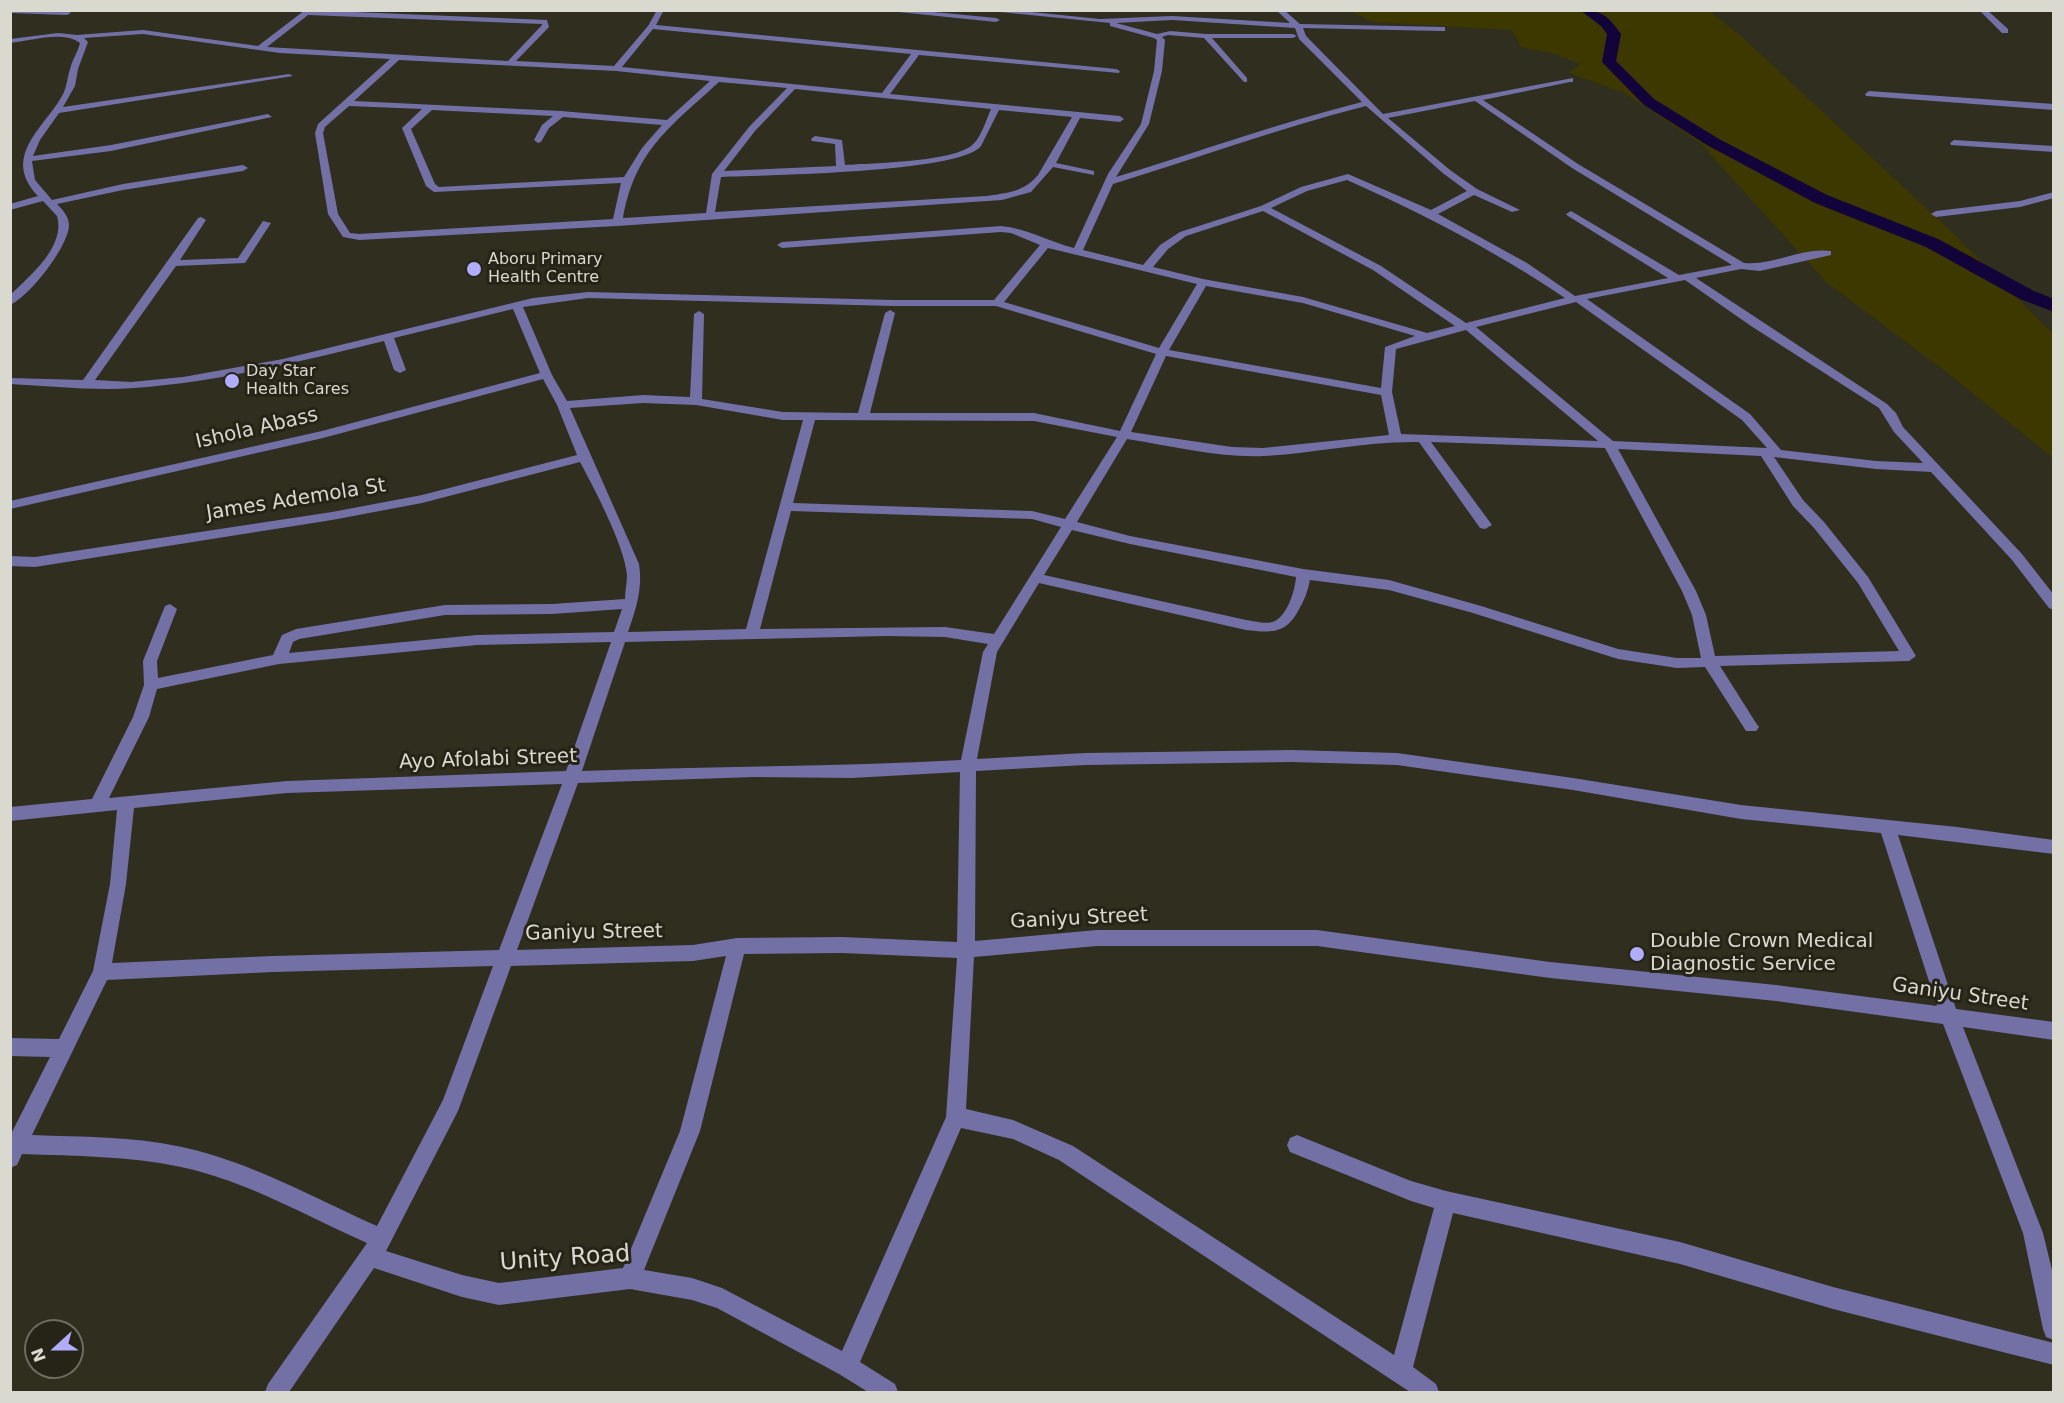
<!DOCTYPE html>
<style>
body{margin:0}
#map{position:relative;width:2064px;height:1403px;overflow:hidden;background:#2f2e1f;font-family:"DejaVu Sans",sans-serif}
canvas{display:block}
.frame{position:absolute;inset:0;border:12px solid #dad9d0;pointer-events:none}
.north{position:absolute;left:24px;top:1319px;width:60px;height:60px;box-sizing:border-box;background:#252416;border:2px solid #6d6c60;border-radius:50%;rotate:249deg;font-size:16px;font-weight:700;line-height:24px;text-align:center;color:#dad9d0}
.north::after{content:'';display:block;margin:auto;width:21px;height:27px;background:#b1adfa;clip-path:polygon(50% 0,100% 100%,50% 72%,0 100%)}
</style>
<div id="map">
<canvas width="2064" height="1403"></canvas>
<div class="frame"></div>
<div class="north">N</div>
</div>
<script>
const ctx = document.querySelector('canvas').getContext('2d');
ctx.lineJoin = 'round';
function fill(path, color) { ctx.fillStyle = color; ctx.fill(path, 'evenodd'); }
function stroke(path, color, width, dash) { ctx.strokeStyle = color; ctx.lineWidth = width; ctx.lineCap = dash ? 'butt' : 'round'; ctx.setLineDash(dash || []); ctx.stroke(path); }
function write(font, color, halo, rows, align = 'center') {
  ctx.font = font + ' "DejaVu Sans",sans-serif'; ctx.lineWidth = 6; ctx.setLineDash([]); ctx.textBaseline = 'middle'; ctx.strokeStyle = halo; ctx.fillStyle = color; for (const [text, x, y, turn = 0] of rows) {
    ctx.save(); ctx.translate(x, y); ctx.rotate((+turn || 0) * Math.PI / 180); ctx.textAlign = isNaN(turn) ? turn : align; if (halo) ctx.strokeText(text, 0, 0); ctx.fillText(text, 0, 0); ctx.restore();
  }
}
fill(new Path2D(`
 M1351,11h358l32,25 212,197 100,101v124l-99,-80 -128,-96 -126,-139 -76,-50 -55,-20 11,-9 -28,-11 -31,-6 -9,-17 -140,-8z`), '#3d3800');
fill(new Path2D(`
 M1580,10c22,0 28,6 41,24l-5,27 38,38 65,40 108,56 111,44 96,52 20,8v13l-34,-13 -94,-52 -111,-44 -108,-58 -63,-40 -42,-43 5,-28 -6,-8z`), '#13033b');
fill(new Path2D(`
 M10,10l57,1 4,2 -4,2 -57,-2z
 M305,10l242,10 2,7 -33,34 98,5 34,-40 9,-16h7l-8,15 460,44 4,2 -1,2 -200,-18 -29,39 230,22 4,3 -4,3 -40,-4 -24,45 38,8v4l-41,-8 -22,25 -29,8 -385,26 -258,14 -16,-3 -15,-23 -13,-81 3,-9 72,-65 -110,-6 -137,-19 -59,4 4,4 -10,27 -3,17 -12,21 226,-33 4,2 -234,37 -19,27 -7,16 78,-11 157,-31 4,3 -161,34 -79,10 3,19 17,20 71,-16 120,-19 5,3 -5,3 -120,19 -66,14c6,6 11,12 12,20 1,21 -40,73 -59,81v-10c20,-19 56,-49 47,-79l-14,-15 -33,9v-6l28,-8c-37,-39 5,-67 24,-100 5,-9 5,-18 8,-27 2,-9 8,-17 10,-26 -17,-13 -50,-2 -70,0v-4l48,-6 19,2 66,-5 115,16zM308,15l234,9v1l-34,36 -241,-14zM653,29l258,25 -29,39 -260,-26zM399,60l217,11 94,10 -43,39 -106,-9 -207,-10zM719,82l68,6 -38,39 -37,47 -6,39 -83,5c12,-68 48,-92 96,-136zM795,89l196,20c-5,11 -10,30 -20,37 -21,16 -98,17 -126,19l-3,-25 -27,-4 -4,3 1,2 23,3 1,22 -112,5 31,-40zM349,106l73,3 -20,19 24,58 8,6 187,-9 -8,36 -254,15 -9,-1 -12,-19 -15,-81 2,-6zM432,110l121,6 -11,9 -8,15 4,3 3,-1 8,-14 14,-11 99,8 -20,23 -18,29 -185,10 -4,-3 -24,-55zM999,110l73,7 -34,58c-14,17 -31,18 -52,21l-271,16 6,-35c42,-2 239,-4 260,-31z
 M879,10h34l83,8 4,2 -4,2z
 M980,10h32l88,9 72,-3 118,7 -14,-13h8l16,14 145,3v4h-3l-139,-3 3,8 77,78 190,-36v4h-3l-87,18 95,64 166,99c29,3 57,-16 87,-12v4l-71,16 -19,-2 -45,9 191,126 9,9 7,14 119,127 32,41v15l-5,-2 -37,-48 -81,-88 -55,-3 -102,-12 29,43 21,22 44,55 48,79 -7,5 -189,5 36,57 3,4 -3,4h-10l-41,-64 -28,1 -59,-9 -145,-46 -84,-23 -79,-10c-2,11 -6,21 -12,31 -12,23 -28,22 -52,19l-207,-47 -42,69 -20,107 108,-6 207,-3 105,3 176,25 168,27 216,22 97,13v14l-156,-19 58,174 98,13v18l-91,-13 80,206 11,45v62l-8,-3 -3,-8 -20,-96 -80,-209 -167,-23 -226,-23 -233,-32h-220l-123,11 -8,152 47,11 60,26 321,209 40,-147 -23,-7 -121,-49 -3,-7 3,-7 7,-3 114,46 35,10 234,51 153,45 221,56v22l-221,-56 -153,-45 -227,-51 -40,154 23,17 3,8h-29l-351,-232 -46,-21 -52,-11 -101,234 35,22 3,8h-30l-29,-18 -122,-66 -25,-8 -62,-11 -131,16 -37,-8 -88,-29 -85,124h-24l3,-8 99,-141c-61,-27 -120,-62 -186,-76 -52,-11 -106,-11 -159,-13l-5,11 -7,3v-32l40,-79 -40,-1v-18l49,1 34,-68 17,-87 7,-74 -107,11v-14l82,-8 41,-82 11,-32 -1,-24 22,-55 5,-2 7,5 -20,52 1,17 115,-23 9,-20 14,-6 149,-24 107,-1 73,-5c0,-8 2,-16 2,-24 -2,-28 -33,-87 -47,-113l-158,41 -90,17 -297,47 -25,-1v-10l25,1 297,-45 90,-17 155,-40 -20,-50 -14,-26 -220,59 -313,71v-8l312,-70 218,-58 -27,-64 -119,29 12,32 -6,3 -6,-3 -10,-29c-82,20 -165,41 -250,47 -41,3 -83,-2 -124,-4v-6l73,2 115,-162 3,-1 5,3 -26,40 58,-2 25,-37 8,2 -26,40 -69,3 -81,114 36,2 52,-5 100,-18 250,-61 55,-6 305,8h101l46,-55 -29,-12 -10,-1 -219,16 -5,-3 5,-3 219,-16c25,2 49,16 73,22l34,-74 33,-50 13,-53 3,-31 -3,-2 -44,-12v-3zM1172,20l123,8 4,11 63,63c-83,21 -164,50 -246,75l33,-53 13,-53 3,-31 -3,-3 6,-2 36,3 40,44h3v-4l-35,-40h81l4,-2 -4,-2h-87l-36,-3 -13,3 -41,-11zM1475,101l97,67 160,97 -53,10 -108,-64 -5,3 2,2 100,62 -93,18 -48,-33 -89,-49 36,-19 38,17 8,-2 -43,-21 -27,-19 -62,-52zM1366,106l78,68 23,17 -36,19 -83,-36 -47,13 -40,19 -81,26 -20,13 -17,20 -60,-15 30,-66c84,-26 167,-56 253,-78zM1347,180c77,34 148,71 218,118l-99,25 -85,-57 -110,-58 36,-17zM1263,211l110,59 82,56 -28,7 -124,-36 -100,-18 -50,-12 15,-18 18,-13zM1048,248l149,36 -38,64 -155,-46zM1685,280l66,46 128,82 15,24 29,31 -47,-2 -95,-11 -31,-36 -163,-115zM1206,286l97,17 112,33 -30,11 -4,41 -212,-38zM588,298l305,8h103l160,48 -36,77 -86,-18h-164l25,-100 -5,-3 -5,3 -27,100 -75,-1 -81,-13 2,-85 -5,-3 -5,3 -4,83 -47,-2 -76,6 -15,-26 -29,-68zM1576,302l166,118 25,28 -154,-7 -137,-114zM1466,330l132,111 -197,-7 -9,-42 4,-43zM1166,356l215,39 8,40 -126,13 -31,-1 -101,-15zM643,403l53,2 87,15h20l-57,209 -118,3c8,-23 15,-44 11,-68l-69,-156zM815,420l219,1 83,16 -52,82 -33,-8 -239,-8zM1127,439c45,7 92,19 137,17 52,-3 103,-15 155,-14l61,86 5,1 7,-4 -61,-83 174,6 77,143 10,24 9,43h-24l-59,-9 -137,-43 -92,-26 -86,-11 -173,-33 -53,-14zM1618,449l143,7 32,50 21,22 44,55 41,68 -184,5 -9,-41 -10,-24zM791,511l241,8 29,8 -67,107 -49,-7 -185,2zM1072,530l58,14 166,33c-1,13 -8,37 -21,44 -7,4 -21,0 -29,-1l-202,-45zM622,609l-8,23 -137,3 -188,18 4,-11 6,-3 146,-24 107,-1zM886,636l59,1 43,7 -5,8 -22,108c-126,7 -252,6 -379,11l43,-129zM611,642l-45,129 -279,10 -178,17 40,-81 8,-28 122,-25 198,-19zM1292,762l105,3 176,25 168,29 140,14 56,173 -161,-21 -226,-23 -233,-32h-220l-122,11 1,-170 109,-6zM960,772l-3,170 -115,-5 -105,1 -44,7 -176,5 61,-167 176,-6 98,1zM562,784l-63,166 -226,6 -161,7 14,-79 8,-76 153,-15zM842,953l115,5 -11,159 -104,234 -120,-63 -30,-10 -48,-8 56,-139 44,-177zM726,956l-46,175 -57,137 -124,15 -37,-8 -76,-24 72,-140 53,-145 182,-5zM493,966l-50,134 -66,126c-63,-28 -126,-64 -195,-79 -49,-11 -100,-10 -150,-12l75,-155 166,-8z
 M1979,10h8l21,19v4h-6z
 M1869,91l185,13v6l-188,-14 -1,-2z
 M1954,140l100,6v6l-103,-7 -1,-2z
 M2054,192v6l-34,9 -84,10 -5,-3 5,-3 84,-10z`), '#7370a6');
for (const [x, y, r, color] of [
 [474,269,8,"#b1adfa"],
 [232,381,8,"#b1adfa"],
 [1637,954,8,"#b1adfa"]
]) { const dot = new Path2D(); dot.arc(x, y, r, 0, 2 * Math.PI); ctx.fillStyle = color; ctx.fill(dot); stroke(dot, '#252416', 2); }
write('16px', '#dad9d0', '#252416', [
 ["Aboru Primary",488,260],
 ["Health Centre",488,278],
 ["Day Star",246,372],
 ["Health Cares",246,390]
], 'left');
write('20px', '#dad9d0', '#252416', [
 ["Ishola Abass",257,429,-13],
 ["James Ademola St",296,500,-9],
 ["Ayo Afolabi Street",488,760,-2],
 ["Ganiyu Street",1079,919,-3],
 ["Ganiyu Street",594,933,-1],
 ["Ganiyu Street",1960,995,8]
]);
write('20px', '#dad9d0', '#252416', [
 ["Double Crown Medical",1650,942],
 ["Diagnostic Service",1650,965]
], 'left');
write('24px', '#dad9d0', '#252416', [
 ["Unity Road",565,1259,-4]
]);
</script>
